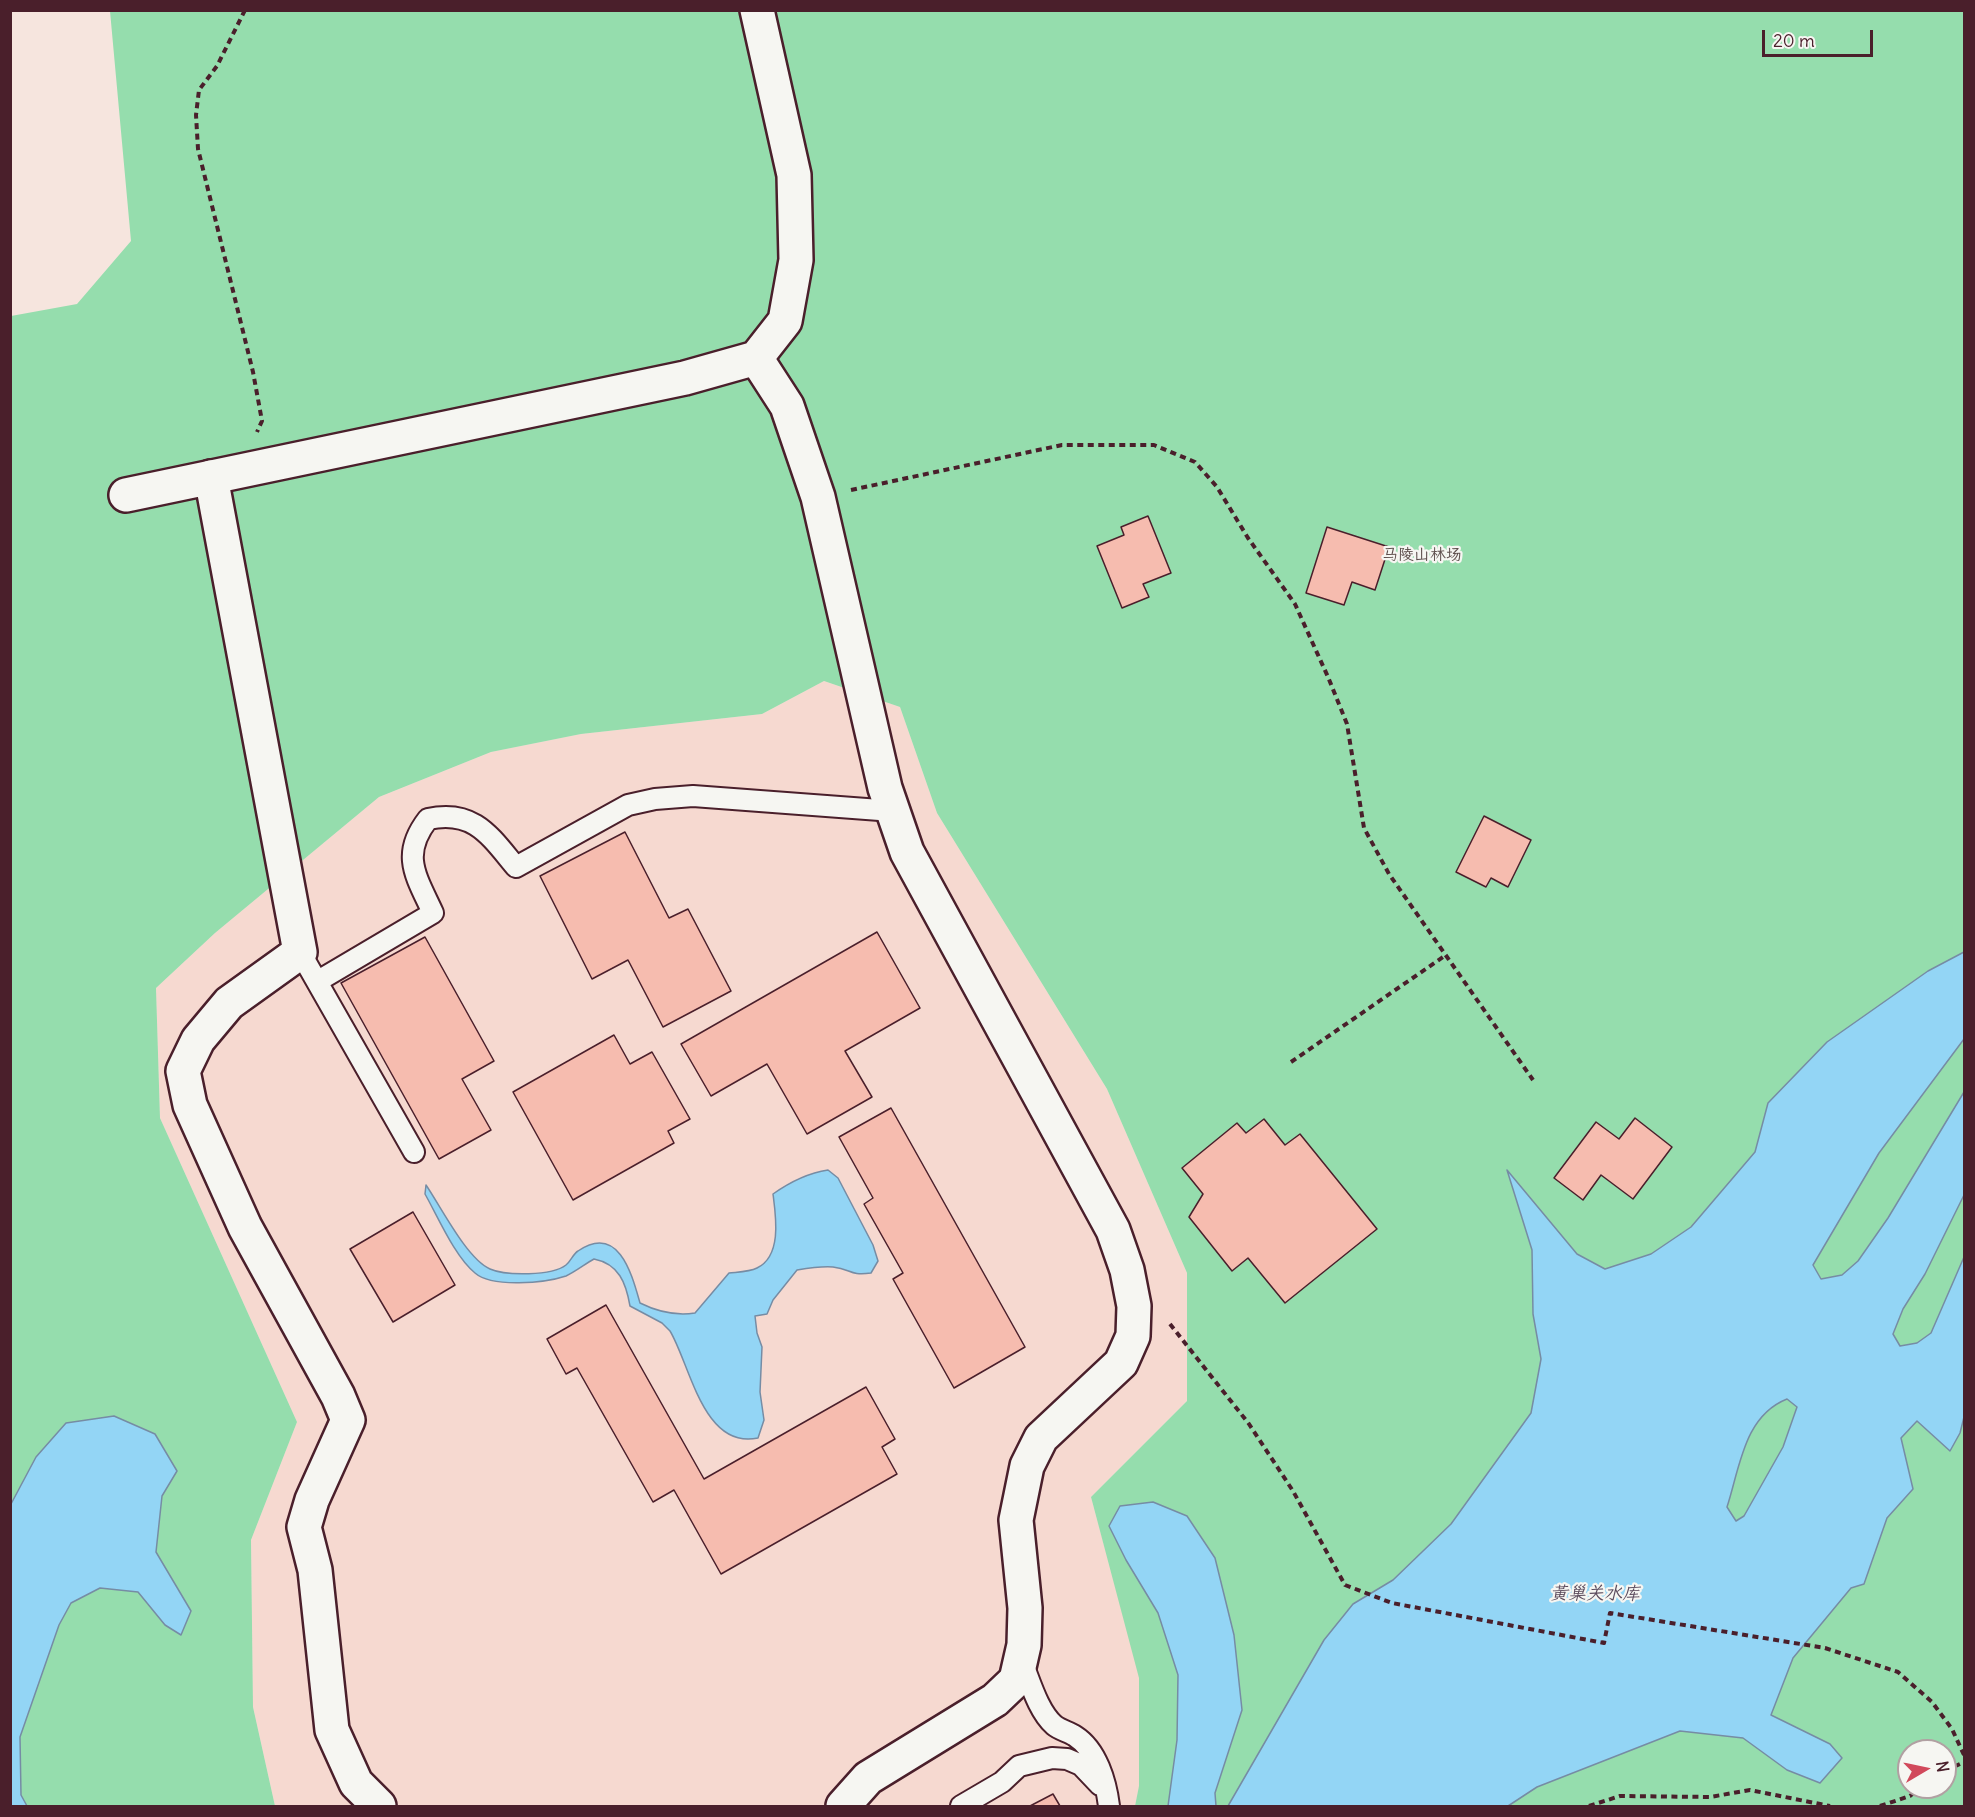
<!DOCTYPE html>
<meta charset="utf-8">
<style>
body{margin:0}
#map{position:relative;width:1975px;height:1817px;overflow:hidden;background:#f6e5de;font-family:Delius,sans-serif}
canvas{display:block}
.frame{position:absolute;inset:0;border:12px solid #4a1f2b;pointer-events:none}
.north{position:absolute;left:1897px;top:1739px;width:60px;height:60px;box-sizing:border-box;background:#f6f6f2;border:2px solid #b1a0a2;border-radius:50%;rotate:81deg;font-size:16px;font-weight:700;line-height:24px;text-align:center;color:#4a1f2b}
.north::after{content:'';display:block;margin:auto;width:21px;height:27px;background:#d1495b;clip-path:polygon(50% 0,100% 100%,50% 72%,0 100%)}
.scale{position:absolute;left:1762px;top:30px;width:111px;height:27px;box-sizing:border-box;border:3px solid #4a1f2b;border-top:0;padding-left:8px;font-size:18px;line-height:21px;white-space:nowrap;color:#4a1f2b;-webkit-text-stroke:4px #f6f6f2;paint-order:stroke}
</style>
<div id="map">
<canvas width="1975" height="1817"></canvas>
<div class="frame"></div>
<div class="north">N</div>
<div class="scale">20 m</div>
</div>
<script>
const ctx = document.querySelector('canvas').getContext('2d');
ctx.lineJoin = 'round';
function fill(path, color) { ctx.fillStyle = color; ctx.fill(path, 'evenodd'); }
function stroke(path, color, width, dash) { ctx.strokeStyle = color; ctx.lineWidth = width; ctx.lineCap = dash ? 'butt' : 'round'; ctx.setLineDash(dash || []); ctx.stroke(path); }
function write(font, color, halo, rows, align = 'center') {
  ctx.font = font + ' Delius,"LXGW WenKai TC",sans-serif'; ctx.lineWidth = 4.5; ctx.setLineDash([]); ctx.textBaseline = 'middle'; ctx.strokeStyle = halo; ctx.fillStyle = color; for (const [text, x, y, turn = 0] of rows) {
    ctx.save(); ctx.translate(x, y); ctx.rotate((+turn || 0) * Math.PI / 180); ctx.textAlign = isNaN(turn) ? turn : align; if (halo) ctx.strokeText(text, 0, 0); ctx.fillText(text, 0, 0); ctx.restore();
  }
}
fill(new Path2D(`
 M824,681l76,26 37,106 170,276 80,184v128l-96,96 49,181 -1,109 -4,19h-860l-22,-99 -2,-167 46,-118 -137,-304 -4,-130 59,-55 164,-136 112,-45 90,-18 181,-20z`), '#f6d9d0');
fill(new Path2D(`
 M110,11h1854v1795h-829l4,-20v-108l-48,-181 96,-96v-128l-80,-184 -170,-276 -37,-106 -76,-26 -62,33 -181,20 -90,18 -112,45 -164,136 -59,55 4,130 137,304 -46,118 2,167 22,99h-264v-1490l66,-12 54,-63zM1909,1751h36v36h-36z`), '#95ddad');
const water = new Path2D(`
 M1964,952v87l-85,114 -66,112 8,14 21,-4 16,-14 30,-43 76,-126v103l-39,79 -22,35 -10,25 7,12 17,-3 14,-10 33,-76v160l-4,16 -10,18 -33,-30 -16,17 12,51 -26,29 -23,66 -13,4 -58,70 -22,57 59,29 12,14 -22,25 -33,-13 -44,-32 -63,-7 -143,56 -29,19h-280l96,-166 29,-36 40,-24 58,-56 80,-111 10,-54 -8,-45 -1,-64 -25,-80 70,84 28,15 46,-15 40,-27 64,-75 13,-49 59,-61 101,-71zM1787,1399l10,8 -14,40 -39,69 -8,5 -9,-14c13,-40 17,-91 60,-108z
 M828,1170l10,8 35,67 5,16 -7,12c-22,3 -19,-4 -38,-6 -12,-1 -24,1 -36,3l-24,30 -6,14 -12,2 2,17 5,14 -2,45 4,28 -6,18c-55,12 -68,-74 -88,-107l-8,-8 -32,-17c-4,-23 -11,-42 -36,-47 -9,5 -19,13 -28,17 -21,7 -74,12 -91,-3 -20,-16 -37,-56 -50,-79l1,-9c15,22 41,74 64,84 16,7 62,7 76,-4 5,-4 7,-11 12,-14 41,-28 54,24 62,52 18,9 35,13 55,10l34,-40c8,-1 20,-1 28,-5 25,-12 19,-51 16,-74 17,-12 35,-21 55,-24z
 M114,1416l41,18 22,37 -15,25 -6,56 35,59 -10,24 -16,-10 -27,-33 -38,-4 -29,15 -12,22 -39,112 1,58 6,11h-16v-302l25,-47 30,-34z
 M1153,1502l34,14 28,42 19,77 8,75 -27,83 1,13h-48l9,-66 1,-65 -20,-62 -32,-53 -17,-34 11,-20z`);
fill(water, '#93d5f5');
stroke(water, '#768ca4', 1.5);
const building = new Path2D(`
 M1148,516l23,57 -28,11 6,13 -27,11 -25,-62 27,-11 -3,-8z
 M1327,527l62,20 -14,43 -23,-8 -8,23 -38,-12z
 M1484,816l47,24 -23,47 -17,-9 -5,9 -30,-15z
 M625,832l44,86 19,-9 43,82 -68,36 -35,-67 -36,19 -52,-103z
 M877,932l43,76 -75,43 27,46 -65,37 -40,-70 -56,32 -30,-52z
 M425,937l69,124 -32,18 29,51 -52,29 -98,-176z
 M614,1035l16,29 22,-12 38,67 -22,12 6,12 -101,57 -60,-108z
 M891,1108l134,239 -71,41 -61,-109 10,-6 -39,-69 9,-6 -34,-61z
 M1635,1118l37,29 -39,52 -32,-24 -18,25 -29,-22 42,-56 23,17z
 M1264,1119l21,26 15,-11 77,95 -92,74 -37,-45 -16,13 -43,-54 14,-23 -21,-26 55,-45 9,10z
 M413,1212l42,73 -62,37 -43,-73z
 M606,1305l98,174 162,-92 29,52 -13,8 15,27 -176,100 -47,-84 -21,12 -76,-134 -11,6 -19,-35z
 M1053,1794l7,12h-30z`);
fill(building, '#f6bcaf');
stroke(building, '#4a1f2b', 1.5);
const lane = new Path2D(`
 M300,952l114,200
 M318,981l115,-68c-17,-37 -33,-58 -5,-94 46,-10 62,17 88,48l112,-62 27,-6 38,-3 200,15
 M1022,1662c8,19 16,49 32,63 6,5 15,7 21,11 22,14 31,46 34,70
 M961,1806l41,-24 17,-16 33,-8 15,1 14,6 19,20`);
const street = new Path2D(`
 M756,358l31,48 31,91 67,291 22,64 206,378 14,40 7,36 -1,30 -12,27 -80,75 -14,28 -11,54 9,88 -1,37 -8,35 -21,20 -127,78 -25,28
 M211,477l89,475 -71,51 -31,37 -15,31 7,34 55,122 93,169 10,24 -36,80 -8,27 11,43 17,160 24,53 23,23`);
const secondary = new Path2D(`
 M126,495l559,-117 71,-20 29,-37 11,-61 -2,-85 -37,-165`);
stroke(lane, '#4a1f2b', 24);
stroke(street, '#4a1f2b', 38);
stroke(secondary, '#4a1f2b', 38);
stroke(new Path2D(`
 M245,10l-28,56 -18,24 -3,25 2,34 55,223 9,49 -5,11
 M851,490l211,-45h92l41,17 22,25 31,51 47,66 33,73 19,47 17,104 25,46 144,206
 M1291,1062l155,-107
 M1170,1324l79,100 44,67 52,94 47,18 212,40 6,-30 215,35 73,24 34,30 20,27 12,26
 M1945,1771l19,-9
 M1589,1806l31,-10 90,1 40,-7 80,16
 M1880,1806l30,-10 11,-9`), '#4a1f2b', 4, [6, 4.5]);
stroke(lane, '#f6f6f2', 20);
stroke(street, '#f6f6f2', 33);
stroke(secondary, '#f6f6f2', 33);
write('16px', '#5d4e4c', '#f6f6f2', [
 ["马陵山林场",1422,555]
]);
write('italic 18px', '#5c4c5e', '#f6f6f2', [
 ["黄巢关水库",1595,1594]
]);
</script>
